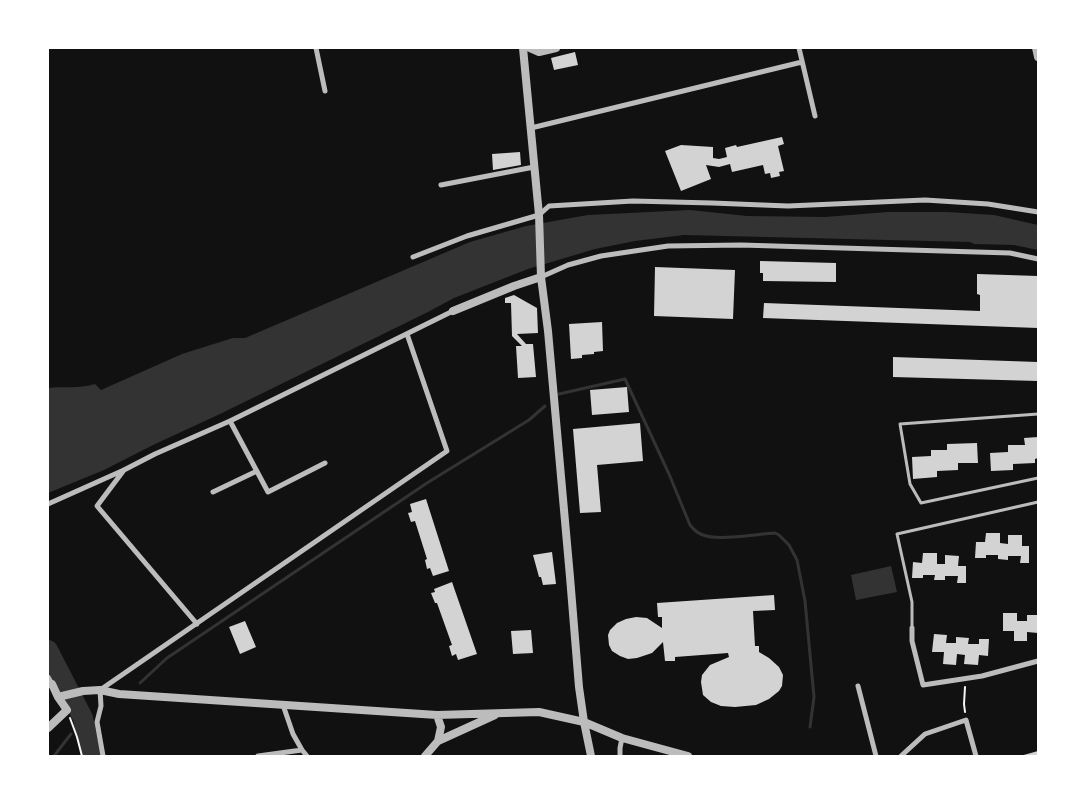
<!DOCTYPE html>
<style>
body{margin:0}
#map{position:relative;width:1086px;height:804px;overflow:hidden;background:#111;font-family:"Noto Sans",sans-serif}
canvas{display:block}
.frame{position:absolute;inset:0;border:49px solid #fff;pointer-events:none}
</style>
<div id="map">
<canvas width="1086" height="804"></canvas>
<div class="frame"></div>
</div>
<script>
const ctx = document.querySelector('canvas').getContext('2d');
ctx.lineJoin = 'round';
function fill(path, color) { ctx.fillStyle = color; ctx.fill(path, 'evenodd'); }
function stroke(path, color, width, dash) { ctx.strokeStyle = color; ctx.lineWidth = width; ctx.lineCap = dash ? 'butt' : 'round'; ctx.setLineDash(dash || []); ctx.stroke(path); }
fill(new Path2D(`
 M690,210l57,6 78,1 63,-5h59l47,3 44,10v25l-24,-5 -40,-1 -4,-2 -286,-7 -49,6 -40,8 -67,20 -74,29 -26,14 -208,102 -67,31 -49,25 -56,23v-105c15,-2 31,1 47,-4l6,6 81,-36 51,-16h12l225,-96 56,-16 62,-11z
 M891,566l6,26 -41,8 -5,-25z`), '#333');
stroke(new Path2D(`
 M559,394l66,-15 44,95 21,51c4,5 7,8 13,10 15,6 54,-1 72,-2l4,2 10,10 8,15 8,41 9,96 -4,30
 M140,683l27,-25 260,-175 102,-63 16,-14
 M79,724l4,-6
 M54,756l17,-22`), '#333', 3);
stroke(new Path2D(`
 M48,650l35,68 8,38`), '#333', 20);
fill(new Path2D(`
 M575,52l3,13 -24,5 -3,-12z
 M782,137l2,7 -6,2 6,25 -5,1 1,4 -9,2 -1,-5 -5,1 -2,-9 -31,7 -2,-8 -11,3 -13,-2 5,14 -30,12 -16,-40 16,-6 32,2v11l6,1 8,-2 -2,-9 11,-3 1,2z
 M520,152l1,13 -28,5 -1,-16z
 M760,261l76,2v19l-73,-1v-8h-3z
 M655,267l80,3 -2,49 -79,-3z
 M977,274l61,2v52l-275,-10 1,-15 216,8v-16l-3,-1z
 M514,295l23,13 1,25 -21,1 9,10h7l3,33 -18,1 -2,-32h6l-10,-10 -1,-33h-6v-5z
 M602,322l1,29 -9,1v2l-12,1v3l-11,1 -2,-35z
 M893,357l145,5v19l-145,-4z
 M627,387l2,25 -37,3 -2,-25z
 M640,423l3,38 -46,4 4,47 -21,1 -7,-84z
 M1038,437v21l-3,1v4l-22,1v6l-22,1 -1,-18 18,-1v-7h17l-1,-7z
 M977,443l1,20h-20v7l-21,1v6l-24,2 -1,-22 19,-1v-6h16v-6z
 M426,499l23,72 -16,5 -3,-8 -3,1 -2,-9 2,-1 -12,-38 -4,1 -3,-9 4,-1 -2,-8z
 M986,533h14v10l8,1v-9h14v11h7v17h-9l1,-7h-13v4l-10,-1v-4h-12v3h-11l1,-16h9z
 M552,552l4,32 -13,1 -2,-8h-2l-6,-22z
 M923,553h14v11h8v-9l14,1 -1,10h8v17h-9l1,-7h-13v4h-11l1,-5h-12v3h-11l1,-16 9,1z
 M452,582l25,72 -19,6 -2,-6 -4,2 -3,-10 3,-1 -15,-42h-2l-4,-10 4,-1 -1,-3z
 M774,595l1,15 -22,1 2,35h4v6l10,6 10,9 4,8 -1,11 -3,5 -10,8 -13,6 -21,2 -14,-1 -10,-4 -8,-7 -2,-13 1,-7 8,-10 19,-8 -1,-4 -53,4v4h-10l-2,-19 -11,11 -15,5 -9,1 -8,-3 -8,-5 -3,-6 -1,-10 2,-5 7,-7 9,-4 10,-2 11,1 15,10v-11h-4l-1,-14z
 M1003,613h14v8h10v-6h11v18l-11,-1v9h-13v-10h-11z
 M245,621l11,26 -16,7 -11,-27z
 M531,630l2,23 -20,1 -2,-23z
 M934,634l13,1 -1,8h10v-6l13,1 -1,6h11v-5h10l-1,17 -9,-1 -1,10 -14,-1 1,-9 -8,-1 -1,11 -13,-1 1,-12h-12z
 M1038,751v5h-18z`), '#d3d3d3');
stroke(new Path2D(`
 M965,687l-1,17 1,8
 M70,718l7,19 5,19`), '#f5f5f5', 2);
stroke(new Path2D(`
 M1038,414l-138,10 10,60 11,19 117,-25
 M912,628v-26l-15,-68 141,-32`), '#bcbcbc', 3);
stroke(new Path2D(`
 M316,48l9,43
 M799,48l16,68
 M531,128l271,-66
 M441,185l93,-18
 M413,257l54,-21 72,-21 10,-9 84,-5 79,2 76,3 137,-6 63,4 50,8
 M541,277l27,-12 33,-9 67,-10 73,-1 269,8 28,6
 M230,421l38,71 57,-29
 M124,470l-27,36 100,118
 M213,492l44,-21
 M48,504l76,-34 31,-16 75,-33 223,-110
 M912,628v13l11,44 59,-9 56,-15
 M48,677l4,7
 M858,686l18,70
 M283,705l10,29 9,16
 M103,756l-6,-34 4,-16 -1,-16 347,-239 -40,-117
 M258,756l44,-6 5,6
 M620,756v-8l2,-10
 M901,756l24,-22 41,-14 10,36`), '#bcbcbc', 5);
stroke(new Path2D(`
 M523,48l16,167 2,62 7,54 22,246 9,110 5,35 7,34
 M530,48l9,4 17,-4
 M1036,48l2,9
 M453,311l61,-25 27,-9
 M48,684h4l6,13 9,13 -19,18
 M58,697l25,-6 17,-1 19,4 318,21 102,-3 45,10 38,16 66,18
 M437,715l4,12 -3,14
 M425,756l13,-15 57,-26`), '#bcbcbc', 8);
</script>
